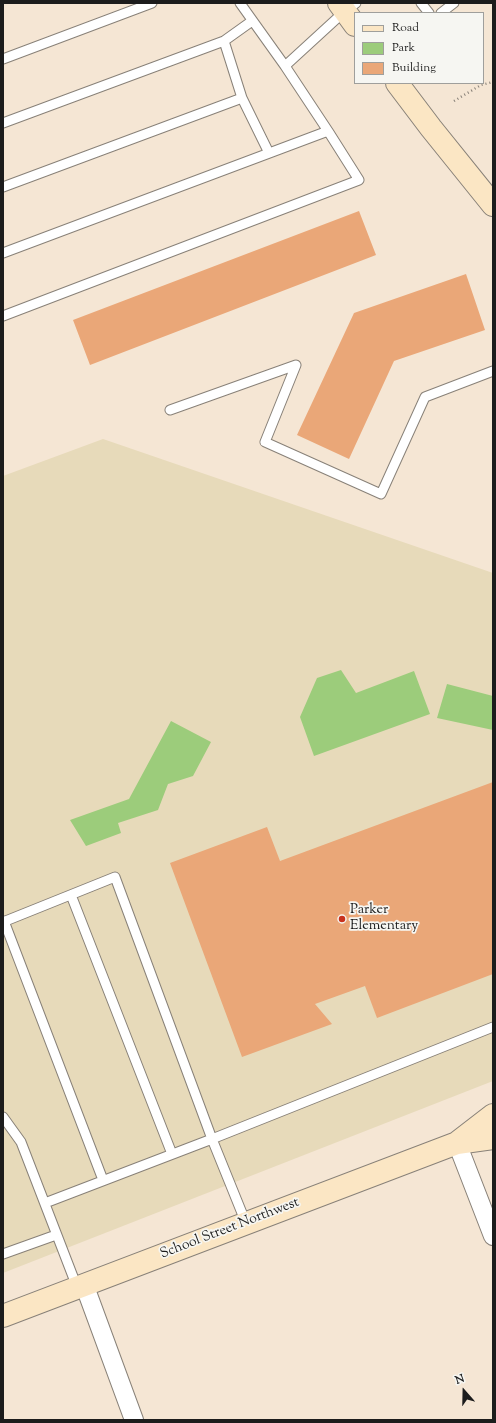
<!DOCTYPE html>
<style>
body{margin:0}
#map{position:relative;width:496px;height:1423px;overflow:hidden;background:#f5e6d4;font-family:"Sorts Mill Goudy",serif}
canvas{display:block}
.frame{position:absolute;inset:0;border:4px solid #1c1c1c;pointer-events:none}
.legend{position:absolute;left:354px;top:12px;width:130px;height:72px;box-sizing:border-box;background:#f6f6f2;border:1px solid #9f9f9c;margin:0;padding:5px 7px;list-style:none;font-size:12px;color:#1c1c1c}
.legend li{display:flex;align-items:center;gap:8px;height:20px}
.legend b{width:20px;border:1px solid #9f9f9c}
.north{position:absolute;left:444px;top:1371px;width:40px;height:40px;-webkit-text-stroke:3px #f6f6f2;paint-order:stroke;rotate:340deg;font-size:11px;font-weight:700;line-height:16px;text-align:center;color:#1c1c1c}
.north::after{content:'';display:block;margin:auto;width:14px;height:18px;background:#1c1c1c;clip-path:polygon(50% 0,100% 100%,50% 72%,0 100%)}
</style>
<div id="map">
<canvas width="496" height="1423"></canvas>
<div class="frame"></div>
<ul class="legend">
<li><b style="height:5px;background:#fbe6c4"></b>Road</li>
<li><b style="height:11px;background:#9ccc7b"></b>Park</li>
<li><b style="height:11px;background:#eaa778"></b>Building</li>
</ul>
<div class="north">N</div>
</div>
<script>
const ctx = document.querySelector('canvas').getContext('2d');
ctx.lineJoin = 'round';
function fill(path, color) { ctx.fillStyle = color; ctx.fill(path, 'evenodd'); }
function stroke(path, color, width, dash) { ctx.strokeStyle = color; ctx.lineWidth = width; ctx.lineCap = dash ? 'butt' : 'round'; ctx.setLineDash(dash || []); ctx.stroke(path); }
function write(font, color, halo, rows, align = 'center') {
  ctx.font = font + ' "Sorts Mill Goudy",serif'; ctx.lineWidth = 3.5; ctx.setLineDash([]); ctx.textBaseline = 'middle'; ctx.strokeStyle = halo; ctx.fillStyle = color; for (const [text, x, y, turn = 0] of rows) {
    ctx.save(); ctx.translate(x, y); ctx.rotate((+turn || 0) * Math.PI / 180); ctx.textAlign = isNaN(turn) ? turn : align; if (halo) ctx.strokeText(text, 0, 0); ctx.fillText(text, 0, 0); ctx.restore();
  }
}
fill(new Path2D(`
 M103,439l390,134v508l-490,192v-797z`), '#e7daba');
fill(new Path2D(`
 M341,670l15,23 58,-22 16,43 -116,42 -14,-39 17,-39z
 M447,684l46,12v34l-56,-12z
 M171,721l40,21 -18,34 -25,8 -10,26 -40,13 3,10 -35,13 -16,-26 59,-21z`), '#9ccc7b');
fill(new Path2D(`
 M359,211l17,44 -286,110 -17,-45z
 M466,274l19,56 -91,31 -45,98 -52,-24 57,-122z
 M493,782v192l-116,44 -12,-32 -50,18 17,20 -90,33 -72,-194 97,-36 13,34z`), '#eaa778');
const lane = new Path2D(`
 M240,3l45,63
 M421,3l8,10
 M441,13l13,-10
 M224,41l28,-20
 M3,59l149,-56
 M3,123l221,-82 18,57
 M3,187l239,-89 27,55
 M3,253l325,-122 -43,-65 60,-55 11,-8
 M3,316l356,-136 -31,-49
 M170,410l126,-45 -31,77 116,52 44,-97 68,-26
 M71,895l101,259
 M4,921l99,259
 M3,922l112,-45 97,262 -167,64
 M3,1117l18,25 56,145
 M246,1223l-34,-84 281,-112
 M3,1254l53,-19`);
const street = new Path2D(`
 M457,1143l36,93
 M84,1284l50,136`);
const secondary = new Path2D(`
 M339,3l16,22
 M397,83l34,45 62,77
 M458,1142l35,-27
 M3,1316l454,-173 36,-5`);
stroke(lane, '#888178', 11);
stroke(street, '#888178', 20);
stroke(secondary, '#888178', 24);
stroke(new Path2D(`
 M454,101l27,-16 12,-3`), '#888178', 2.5, [1, 3]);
stroke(lane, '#fff', 9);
stroke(street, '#fff', 18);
stroke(secondary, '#fbe6c4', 22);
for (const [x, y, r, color] of [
 [342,919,4,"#c8321e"]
]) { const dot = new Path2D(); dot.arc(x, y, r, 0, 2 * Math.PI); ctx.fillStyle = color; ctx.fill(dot); stroke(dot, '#f6f6f2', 1.5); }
write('14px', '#1c1c1c', '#f6f6f2', [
 ["Parker",350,911],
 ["Elementary",350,927]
], 'left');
write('14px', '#1c1c1c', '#f6f6f2', [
 ["School Street Northwest",230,1229,-21]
]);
</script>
